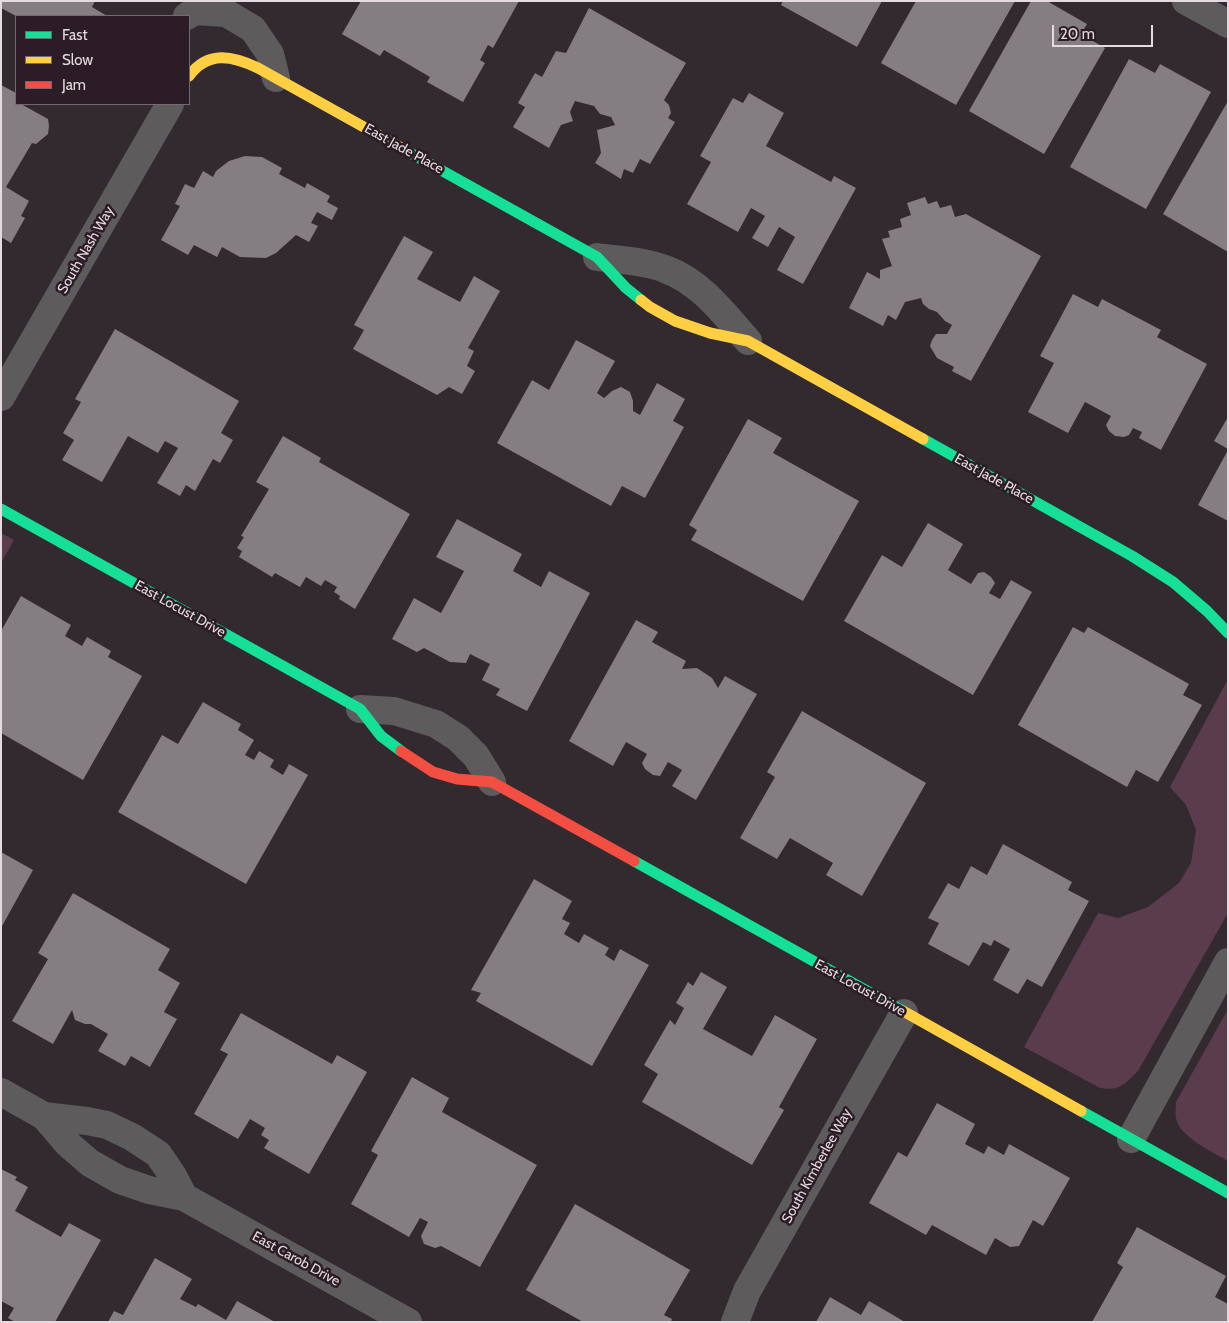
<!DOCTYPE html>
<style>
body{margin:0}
#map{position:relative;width:1229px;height:1323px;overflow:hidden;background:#322a2e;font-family:Cabin,sans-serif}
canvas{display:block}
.frame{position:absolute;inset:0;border:2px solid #e5dae0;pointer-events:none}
.legend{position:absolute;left:15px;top:15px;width:175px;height:90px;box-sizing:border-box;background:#2b1c25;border:1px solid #756870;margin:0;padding:6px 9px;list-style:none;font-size:15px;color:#e5dae0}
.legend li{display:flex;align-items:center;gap:10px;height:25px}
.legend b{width:25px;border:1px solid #756870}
.scale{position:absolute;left:1052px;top:25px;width:101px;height:22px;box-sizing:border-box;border:2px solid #e5dae0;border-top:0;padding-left:6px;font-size:15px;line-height:18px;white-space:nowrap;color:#e5dae0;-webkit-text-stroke:4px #2b1c25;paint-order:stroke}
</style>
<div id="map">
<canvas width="1229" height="1323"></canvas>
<div class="frame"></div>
<ul class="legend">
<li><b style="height:6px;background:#16e098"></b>Fast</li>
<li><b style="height:6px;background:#ffcf43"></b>Slow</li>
<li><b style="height:6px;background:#f24e42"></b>Jam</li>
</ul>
<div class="scale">20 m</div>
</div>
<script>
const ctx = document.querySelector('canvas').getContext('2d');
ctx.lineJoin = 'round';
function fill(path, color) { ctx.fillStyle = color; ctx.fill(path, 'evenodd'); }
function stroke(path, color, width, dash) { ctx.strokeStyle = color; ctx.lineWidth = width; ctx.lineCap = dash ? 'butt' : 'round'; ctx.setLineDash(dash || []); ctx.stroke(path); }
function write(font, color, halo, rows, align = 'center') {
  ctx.font = font + ' Cabin,sans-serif'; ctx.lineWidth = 5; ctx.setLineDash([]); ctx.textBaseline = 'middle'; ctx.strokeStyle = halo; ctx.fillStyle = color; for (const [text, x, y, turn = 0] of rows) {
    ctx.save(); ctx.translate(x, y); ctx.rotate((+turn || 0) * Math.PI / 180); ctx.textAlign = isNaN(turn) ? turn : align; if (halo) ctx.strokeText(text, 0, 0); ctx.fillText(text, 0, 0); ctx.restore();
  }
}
fill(new Path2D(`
 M1,533l13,7 -13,23z
 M1228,679v234l-90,158c-14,13 -17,20 -38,17l-76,-41 74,-134 20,5 30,-11 31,-24 12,-20 5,-33 -10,-25 -16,-18z
 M1228,1009v152c-15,-9 -49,-24 -52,-43 -1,-5 0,-11 0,-16z`), '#5a3c4d');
fill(new Path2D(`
 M1,1h94l-3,6 15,9h-91l-15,-8z
 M361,1h158l-26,47 -5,-3 -8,15 5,3 -22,39 -36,-20 3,-5 -46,-27 -4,6 -38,-22z
 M783,1h99l-25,46 -76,-42z
 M916,1h99l-59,104 -75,-42z
 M1031,1h16l40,23 -6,10 24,14 -61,106 -75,-43z
 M589,8l97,55 -22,37 5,5 2,8 -3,5 7,4 -25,42 -10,-5 -7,14 -9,-4 -3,10 -26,-16 6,-10 -4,-23 18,-5 -4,-8 -11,-3 -6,-8 -19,-5 -5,11 3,9 -12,4 -12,23 -36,-21 12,-20 -7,-4 17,-30 7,4 14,-26 10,2z
 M1129,59l26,14 5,-9 51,28 -65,117 -76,-42z
 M1,85l15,8v11h5l27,15 1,7 -1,8 -12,10 -4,-1 -26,44 23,14 -8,15 4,2 -14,25 -10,-6z
 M749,93l35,20 -18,33 65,36 3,-6 22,12 -53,96 -26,-14 18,-33 -16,-10 -11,20 -16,-9 13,-22 -14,-8 -13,24 -51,-28 24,-42 -11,-6 33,-58 10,5z
 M1228,101v151l-65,-38z
 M245,156l17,1 20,11 -3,6 26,14 2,-5 23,13 -3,6 11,6 -6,12 -15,-8 -6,11 7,3 -9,16 -13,-7 -20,18 -10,5 -26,-1 -18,-10 -5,10 -23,-12 -6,10 -27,-15 19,-34 -5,-2 10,-20 9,4 9,-17 10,6 3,-6 13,-10z
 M925,197l3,7 9,-3 3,7 11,-3 4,12 11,-3 75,42 -70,125 -19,-10 2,-4 -17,-9 -3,-5 -4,-7 2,-6 4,-6h11l5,-9 -7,-4 -8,-9 -8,-3 -6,-5 -2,-6 -16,4 -9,18 -8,-5 -5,11 -34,-18 18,-36 13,7v-9l12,-4 -10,-27 8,-2 -2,-6 14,-4 -2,-8 11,-4 -4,-12z
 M404,236l29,16 -16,27 43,23 14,-26 26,15 -32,57 6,3 -7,15 8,5 -13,23 -13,-7 -12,8 -84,-46 11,-19 -10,-5z
 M1073,294l25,13 4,-8 59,31 -4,7 50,27 -46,86 -22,-12 3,-6 -9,-4 -4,7 -5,2 -9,-1 -6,-5 -3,-6 5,-9 -26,-14 -17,31 -40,-21 26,-49 -14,-7z
 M115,329l124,72 -18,32 12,7 -13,23 -7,-4 -18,32 -9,-6 -6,11 -23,-13 21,-35 -13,-7 -7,12 -30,-17 -26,46 -40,-22 12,-20 -11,-7 18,-31 -6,-3z
 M576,340l39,21 -18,32 7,5 8,-7 9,-4 9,5 3,9v10l7,4 17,-32 28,16 -12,22 11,6 -39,71 -23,-12 -11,20 -114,-63 35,-63 17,10z
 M1228,417v32l-14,-8z
 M748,419l34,19 -9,15 86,48 -56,100 -112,-61 6,-10 -8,-5z
 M283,436l38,22 -2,4 91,52 -55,95 -16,-10 1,-3 -6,-4 3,-5 -12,-7 -4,6 -15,-9 -6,10 -25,-14 -3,4 -33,-20 3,-6 -5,-3 7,-11 -3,-1 28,-47 -13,-7z
 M1228,450v71l-30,-16z
 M457,519l65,35 -9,17 28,16 8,-16 41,22 -63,118 -31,-16 4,-6 -18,-9 8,-16 -20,-10 -4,9 -16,-1 -26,-14 -7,4 -25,-13 22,-41 27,15 23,-42 -28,-14z
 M928,523l35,21 -15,26 23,14 7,-11 6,-1 7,5 4,6 -6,10 11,6 11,-19 21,12 -59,103 -129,-74 38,-66 20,12z
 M21,596l50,29 -6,11 17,10 5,-9 24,14 -3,6 34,19 -59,104 -82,-47v-102z
 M636,620l22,12 -6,10 34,19 -4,8 15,-1 15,10 6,10 7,-12 32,18 -61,106 -24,-14 10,-16 -14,-8 -8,14 -7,-1 -8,-6 -3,-6 5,-9 -21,-12 -13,24 -44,-25z
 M1073,627l11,6 4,-6 101,57 -6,11 19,10 -44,77 -22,-12 -9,17 -109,-62z
 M203,702l38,22 -3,6 16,10 -9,15 9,5 5,-9 15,9 -4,7 13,8 6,-11 19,11 -62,109 -128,-72 44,-77 16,9z
 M802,711l124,72 -64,113 -36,-21 7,-12 -43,-25 -13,21 -37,-21 35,-61 -8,-5z
 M1003,844l69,38 -4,8 21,11 -47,86 -15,-8 -9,15 -25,-14 17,-31 -16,-9 -3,6 -8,-4 -14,24 -41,-22 11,-21 -11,-5 20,-35 11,6 12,-23 16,9z
 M1,852l32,18 -32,58z
 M534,879l38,22 -10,18 8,4 -6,11 15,9 5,-9 25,14 -4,7 9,6 6,-12 29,16 -57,101 -116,-65 5,-8 -10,-3z
 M73,893l97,56 -12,21 22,13 -16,29 13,7 -27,48 -19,-11 -6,10 -27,-15 10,-17 -17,-10h-6l-10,-4 -3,-10 -19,34 -41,-23 36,-62 -10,-6z
 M701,972l26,15 -24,42 49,27 23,-41 42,24 -38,68 5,3 -32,55 -110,-63 16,-28 -14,-9 26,-45 5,5 9,-17 -8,-5 12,-21 5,4z
 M241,1013l91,51 5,-9 30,17 -58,102 -45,-26 5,-8 -8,-5 4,-7 -15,-9 -12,20 -44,-25 34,-60 -8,-4z
 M412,1077l37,21 -7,14 95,53 -57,102 -39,-21 -6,2 -11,-4 -3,-8 7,-14 -8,-4 -11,19 -58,-33 27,-49 -7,-4z
 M937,1103l38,21 -10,20 19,10 4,-8 16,9 5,-11 61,34 -27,48 -10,-6 -14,26 -9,1 -15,-9 -9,17 -54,-30 -6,10 -57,-32 29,-51 9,5z
 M1,1169l16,8 -2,3 13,7 -13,24 46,26 8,-14 32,17 -46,82h-40l-7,-4 6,-10 -13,-7z
 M575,1204l115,66 -26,45 8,4 -1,3h-88l-57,-32z
 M1137,1227l89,49 -11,21 13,7v18h-136l31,-55 -6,-4z
 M155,1258l37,21 -12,20 16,8 2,-3 28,16 11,-19 38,21h-167l6,-11 9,4z
 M830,1297l31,18 8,-14 36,21h-89z`), '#847d81');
stroke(new Path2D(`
 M1186,1l42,23
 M187,16l8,-5 31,2 27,16 17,25 6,24
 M597,257c22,3 48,4 68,12 36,13 59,45 83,72
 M1,397l169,-293
 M360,709l34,2 42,13 22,14 18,18 16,26
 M1,1092l43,24 24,28 22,19 30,17 29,10 35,7 224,125
 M44,1116l43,5 20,4 25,12 26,17 15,22 11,21
 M1131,1139l97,-177
 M735,1322l12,-31 157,-278`), '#5e5b5d', 28);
stroke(new Path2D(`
 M405,150l192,107 29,31 15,12
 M923,439l209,117 41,26 34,29 21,22
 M1,509l359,200 21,27 20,15
 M634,861l269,150
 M1081,1111l147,82`), '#16e098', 11);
stroke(new Path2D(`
 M189,76c19,-26 44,-20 69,-8l147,82
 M641,300l9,7 25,14 35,12 38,8 175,98
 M903,1011l178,100`), '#ffcf43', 11);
stroke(new Path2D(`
 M401,751l32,21 24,7 35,3 142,79`), '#f24e42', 11);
write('14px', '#e5dae0', '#2b1c25', [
 ["East Jade Place",404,149,29],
 ["South Nash Way",86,250,-60],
 ["East Jade Place",994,479,29],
 ["East Locust Drive",180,609,29],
 ["East Locust Drive",860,988,29],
 ["South Kimberlee Way",817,1166,-61],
 ["East Carob Drive",296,1259,29]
]);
</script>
